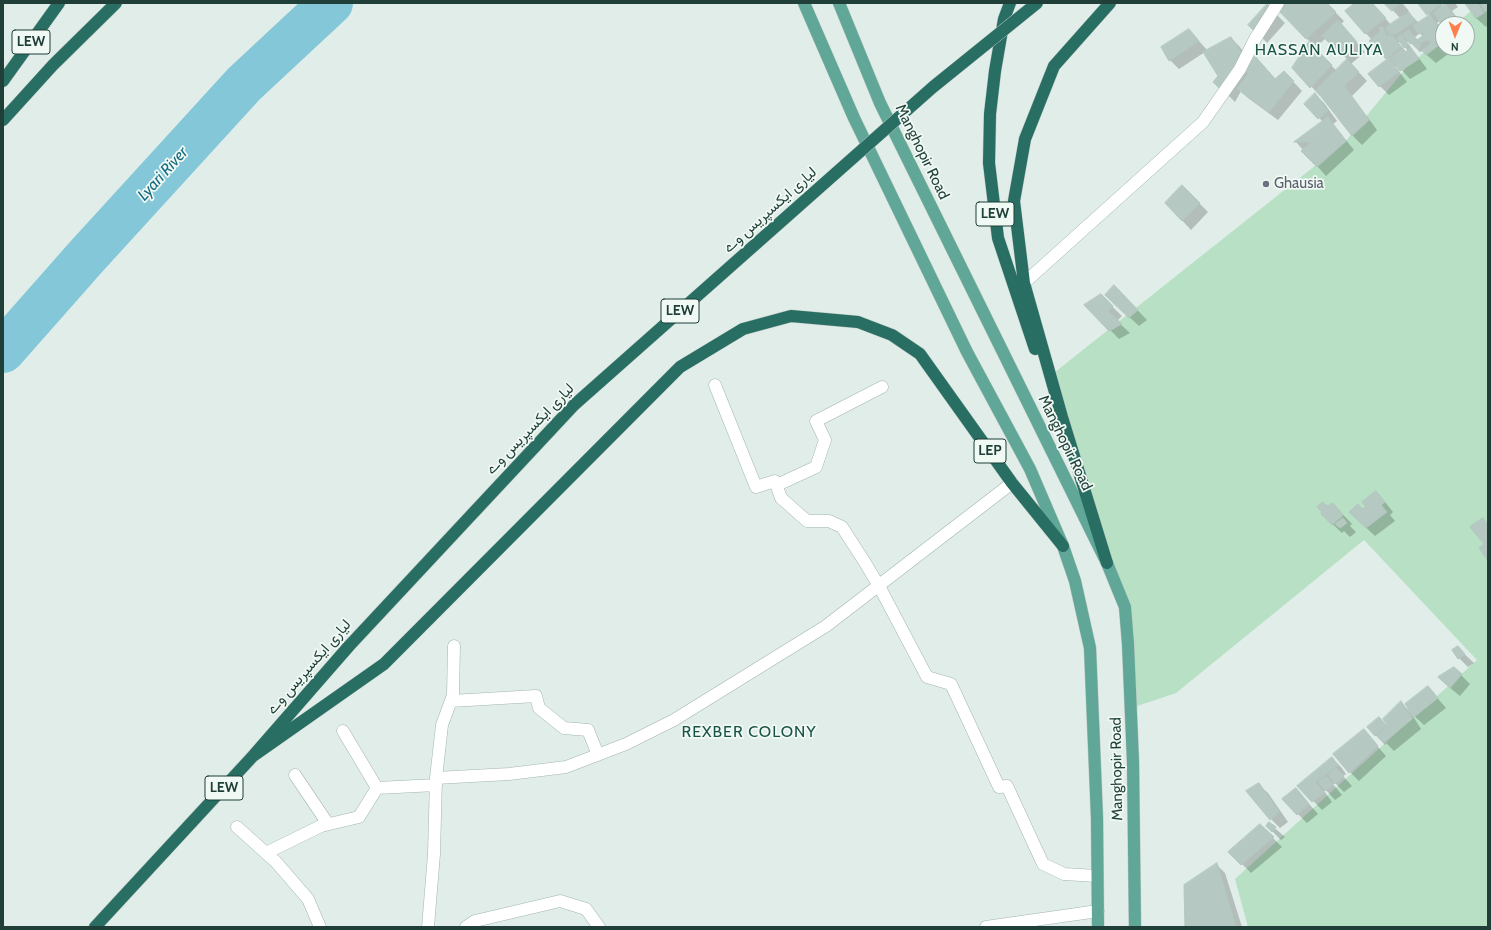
<!DOCTYPE html>
<meta charset="utf-8">
<style>
body{margin:0}
#map{position:relative;width:1491px;height:930px;overflow:hidden;background:#e0ede8;font-family:Cabin,sans-serif}
canvas{display:block}
.frame{position:absolute;inset:0;border:4px solid #1f3f38;pointer-events:none}
.north{position:absolute;left:1435px;top:16px;width:40px;height:40px;box-sizing:border-box;background:#f1f9f5;border:1px solid #9dafa9;border-radius:50%;rotate:181deg;font-size:11px;font-weight:700;line-height:16px;text-align:center;color:#1f3f38}
.north::after{content:'';display:block;margin:auto;width:14px;height:18px;background:#ff7f4c;clip-path:polygon(50% 0,100% 100%,50% 72%,0 100%)}
</style>
<div id="map">
<canvas width="1491" height="930"></canvas>
<div class="frame"></div>
<div class="north">N</div>
</div>
<script>
const ctx = document.querySelector('canvas').getContext('2d');
ctx.lineJoin = 'round';
function fill(path, color) { ctx.fillStyle = color; ctx.fill(path, 'evenodd'); }
function stroke(path, color, width, dash) { ctx.strokeStyle = color; ctx.lineWidth = width; ctx.lineCap = dash ? 'butt' : 'round'; ctx.setLineDash(dash || []); ctx.stroke(path); }
function write(font, color, halo, rows, align = 'center') {
  ctx.font = font + ' Cabin,Vazirmatn,sans-serif'; ctx.lineWidth = 3.5; ctx.setLineDash([]); ctx.textBaseline = 'middle'; ctx.strokeStyle = halo; ctx.fillStyle = color; for (const [text, x, y, turn = 0] of rows) {
    ctx.save(); ctx.translate(x, y); ctx.rotate((+turn || 0) * Math.PI / 180); ctx.textAlign = isNaN(turn) ? turn : align; if (halo) ctx.strokeText(text, 0, 0); ctx.fillText(text, 0, 0); ctx.restore();
  }
}
fill(new Path2D(`
 M1480,3h8v924h-240l-13,-48 242,-219 -113,-120 -188,153 -45,15 -6,-101 -80,-227 300,-238 61,-74 37,-32v12h24v-24h-11z`), '#b7e0c4');
fill(new Path2D(`
 M1287,3h39l18,18 -3,3 24,28 -14,12 16,17 -15,15 25,34 -15,15 -9,-9 -32,-41 -1,1 -26,-29 16,-25 -30,-32zM1326,38l22,22 -11,11 -23,-22z
 M1356,3h16l19,22 10,-6 -15,-16h16l7,8 -1,1 11,11 11,-7 -11,-13h21l3,3 2,-2 -1,-1h11l3,4 -6,4 10,13 -19,1 -3,-4 -3,2 6,8v17l12,1 -19,14 -14,-12 -2,1 -11,-11 -2,1 20,27 -17,10 -12,-13h-3l12,16 -18,13 -9,-9 8,-26 -17,-19 1,-1 -26,-29zM1420,33l3,4 -5,3 -3,-3zM1398,42l4,1 6,8 -1,2z
 M1467,3h21v10h-1l1,2v10l-2,2 -10,-9z
 M1276,14l9,9 -18,20 -17,-18z
 M1189,30l19,21 23,-13 9,9 11,17 13,2 12,14 8,-8 18,19 -24,29 -30,-22 -7,-7 -6,11 -20,-20 4,-6 -14,-24 -26,17 -9,-9z
 M1467,32l2,9 -2,1z
 M1315,94l9,9 13,18 -4,3 21,26 -28,26 -30,-34 27,-20 -17,-18z
 M1182,186l26,26 -17,18 -25,-27z
 M1123,295l24,25 -8,6 -24,-22z
 M1101,296l21,20 -5,5 13,12 -11,6 -33,-34z
 M1385,502l8,10 -3,3 5,6 -20,15 -16,-15z
 M1333,504l19,20 -2,2 6,6 -6,5 -6,-6 -2,2 -20,-19 5,-6z
 M1458,648l16,15 -6,4 -9,-9z
 M1461,675l9,9 -10,12 -11,-9z
 M1428,687l18,21 -22,17 -13,-12 10,16 -27,22 -8,-8 -1,2 -17,-18 11,-8 9,9 13,-26 10,11z
 M1364,731l22,25 -27,25 -9,-9z
 M1332,758l9,9 5,7 -3,2 9,10 -8,6 -9,-9 -2,1 9,11 -7,5 -9,-10 -2,1 8,11 -10,8 -23,-24z
 M1258,784l10,9 20,29 -8,6 -9,-9z
 M1296,789l22,25 -11,9 -9,-9z
 M1269,823l16,14 -4,3 -14,-14z
 M1260,825l22,22 -31,26 -21,-21z
 M1216,864l9,9 17,54h-56z`), '#0003');
stroke(new Path2D(`
 M3,351l83,-94 158,-173 87,-81`), '#83c7d8', 44);
const building = new Path2D(`
 M1286,3h41l9,9 -30,27 -28,-29z
 M1355,3h17l14,15 -21,16 -20,-23z
 M1384,3h16l-8,8z
 M1418,3h22v1l-13,11z
 M1445,3l13,18 1,3h-16v3l-9,-14z
 M1465,3h13l6,10 -8,5z
 M1480,3h8v7l-3,2z
 M1267,4l10,9 -19,22 -10,-10z
 M1409,12l6,9 -19,13h-8l-2,-7z
 M1430,15l13,19v8l-17,13 -4,-5 9,-7 -3,-3 -8,3 -3,-3 7,-5 -2,-3 -3,2 -6,-8z
 M1338,20l19,22 -15,13 -20,-19z
 M1379,27h4l3,8 7,1 8,11 -15,12 -17,-18 11,-10z
 M1189,29l10,12 -30,20 -8,-14z
 M1409,30l12,16 -3,3 -5,-7 -3,2 -7,-10z
 M1402,35l6,10 -4,3 -7,-10z
 M1231,37l13,20 -19,37 -12,-12 5,-6 -15,-24z
 M1309,42l23,23 -22,23 -18,-20z
 M1410,47l9,12 -19,12 -10,-13 12,-9 3,4z
 M1255,56l20,23 9,-8 10,10 -25,31 -32,-23 11,-15 -2,-4z
 M1389,58l10,14 -20,15 -11,-13z
 M1347,59l12,13 -15,14 25,34 -17,16 -36,-46z
 M1315,93l13,18 -10,8 -14,-15z
 M1328,117l18,24 -29,26 -16,-16 11,-9h-18z
 M1182,185l18,18 -18,18 -17,-18z
 M1114,285l24,25 -9,8 -24,-23z
 M1101,294l12,12 -5,5 14,13 -13,7 -25,-26z
 M1376,491l9,11 -4,3 6,7 -21,16 -17,-16 9,-8 4,5 4,-2 -4,-5z
 M1323,502l4,4 6,-3 10,12 -11,10 -11,-11 1,-2 -5,-5z
 M1343,518l4,5 -7,5 -5,-4z
 M1483,518l5,7v36l-9,-13 5,-4 -14,-17z
 M1458,646l7,8 -7,5 -6,-9z
 M1454,667l8,7 -12,14 -12,-11z
 M1428,686l10,12 -24,19 -9,-13z
 M1401,701l11,18 -28,23 -7,-6 11,-10 -5,-7z
 M1379,717l8,9 -12,10 -8,-9z
 M1364,729l14,17 -29,27 -16,-19z
 M1332,757l6,8 -23,17 9,11 -12,9 -15,-16z
 M1336,768l8,8 -9,8 -7,-10z
 M1326,776l7,9 -7,6 -8,-9z
 M1259,783l20,29 -9,8 -24,-29z
 M1296,788l13,16 -12,11 -15,-16z
 M1269,822l7,5 -4,5 -6,-6z
 M1260,824l14,13 -33,28 -13,-13z
 M1217,863l19,64h-51l-1,-42z`);
fill(building, '#b5c8c1');
stroke(building, '#b2c7bf', 1);
const minor = new Path2D(`
 M1024,283l179,-161 37,-53 15,-30 23,-36
 M715,385l41,102 19,-6 6,17 26,23h22l13,6 22,34 15,25 48,91 24,7 48,103 8,-1 36,78 21,10 33,2
 M777,485l39,-18 9,-27 -9,-19 66,-34
 M451,701l85,-5 3,12 25,20 24,2 10,25
 M343,731l34,57
 M295,775l33,49
 M436,778l73,-4 57,-7 60,-23 48,-24 152,-94 186,-143
 M237,827l39,35 32,37 12,28
 M266,853l55,-27 38,-9 18,-29 59,-3
 M428,927l6,-73 2,-76 6,-53 11,-30 1,-49
 M466,927l9,-6 85,-20 26,8 13,18
 M986,927l112,-16`);
const major = new Path2D(`
 M804,3l50,115 113,234 63,117 33,77 12,35 15,67 7,170 1,109
 M839,3l41,100 227,460 18,44 3,37 5,118 2,165`);
const highway = new Path2D(`
 M1010,3l-6,16 -9,52 -5,43 -1,49 9,75 37,111
 M3,81l56,-78
 M3,120l50,-55 63,-62
 M1107,563l-45,-146 -38,-134 -10,-82 11,-62 29,-73 56,-63
 M253,756l131,-92 296,-297 63,-38 48,-13 67,6 34,13 28,19 92,129 51,63
 M95,927l158,-171 96,-110`);
stroke(minor, '#a2b5b0', 13);
stroke(major, '#c0c9c7', 13);
stroke(highway, '#c0c9c7', 13);
stroke(minor, '#fff', 12);
stroke(major, '#60a797', 12);
stroke(highway, '#286e63', 12);
const highwayBridge = new Path2D(`
 M349,646l225,-241 359,-318 104,-84`);
stroke(highwayBridge, '#c0c9c7', 13, []);
stroke(highwayBridge, '#286e63', 12);
for (const [x, y, r, color] of [
 [1266,184,4,"#6b7280"]
]) { const dot = new Path2D(); dot.arc(x, y, r, 0, 2 * Math.PI); ctx.fillStyle = color; ctx.fill(dot); stroke(dot, '#f1f9f5', 1.5); }
for (const [x, y, w] of [
 [31,42,38],
 [995,214,38],
 [680,311,38],
 [990,451,32],
 [224,788,38]
]) { const box = new Path2D(); box.roundRect(x - w / 2, y - 12, w, 24, 3); ctx.fillStyle = '#f1f9f5'; ctx.fill(box); stroke(box, '#1f3f38', 1); }
write('bold 14px', '#1f3f38', null, [
 ["LEW",31,42],
 ["LEW",995,214],
 ["LEW",680,311],
 ["LEP",990,451],
 ["LEW",224,788]
]);
write('15px', '#1f3f38', '#f1f9f5', [
 ["Manghopir Road",922,152,64],
 ["لیاری ایکسپریس وے",770,210,-42],
 ["لیاری ایکسپریس وے",530,429,-46],
 ["Manghopir Road",1065,443,64],
 ["لیاری ایکسپریس وے",309,667,-49],
 ["Manghopir Road",1117,769,-91]
]);
write('15px', '#5b616d', '#f1f9f5', [
 ["Ghausia",1274,184]
], 'left');
ctx.letterSpacing = '1px';
write('16px', '#195347', '#f1f9f5', [
 ["HASSAN AULIYA",1319,50],
 ["REXBER COLONY",749,732]
]);
ctx.letterSpacing = '0px';
write('italic 16px', '#136b81', '#f1f9f5', [
 ["Lyari River",163,174,-48]
]);
</script>
